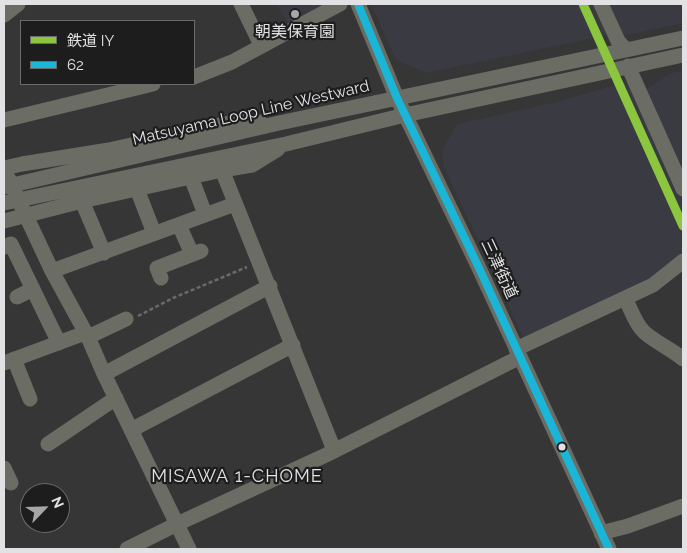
<!DOCTYPE html>
<meta charset="utf-8">
<style>
body{margin:0}
#map{position:relative;width:687px;height:553px;overflow:hidden;background:#363637;font-family:Raleway,"Noto Sans JP",sans-serif}
canvas{display:block}
.frame{position:absolute;inset:0;border:5px solid #e2e2e4;pointer-events:none}
.legend{position:absolute;left:20px;top:20px;width:175px;height:65px;box-sizing:border-box;background:#1d1d1e;border:1px solid #6c6c6d;margin:0;padding:6px 9px;list-style:none;font-size:15px;color:#e2e2e4}
.legend li{display:flex;align-items:center;gap:10px;height:25px}
.legend b{width:25px;border:1px solid #6c6c6d}
.north{position:absolute;left:20px;top:483px;width:50px;height:50px;box-sizing:border-box;background:#1d1d1e;border:1px solid #6c6c6d;border-radius:50%;rotate:66deg;font-size:14px;font-weight:700;line-height:20px;text-align:center;color:#e2e2e4}
.north::after{content:'';display:block;margin:auto;width:18px;height:22px;background:#a6a6a7;clip-path:polygon(50% 0,100% 100%,50% 72%,0 100%)}
</style>
<div id="map">
<canvas width="687" height="553"></canvas>
<div class="frame"></div>
<ul class="legend">
<li><b style="height:6px;background:#8bc63e"></b>鉄道 IY</li>
<li><b style="height:6px;background:#1ab6d8"></b>62</li>
</ul>
<div class="north">N</div>
</div>
<script>
const ctx = document.querySelector('canvas').getContext('2d');
ctx.lineJoin = 'round';
function fill(path, color) { ctx.fillStyle = color; ctx.fill(path, 'evenodd'); }
function stroke(path, color, width, dash) { ctx.strokeStyle = color; ctx.lineWidth = width; ctx.lineCap = dash ? 'butt' : 'round'; ctx.setLineDash(dash || []); ctx.stroke(path); }
function write(font, color, halo, rows, align = 'center') {
  ctx.font = font + ' Raleway,"Noto Sans JP",sans-serif'; ctx.lineWidth = 4.5; ctx.setLineDash([]); ctx.textBaseline = 'middle'; ctx.strokeStyle = halo; ctx.fillStyle = color; for (const [text, x, y, turn = 0] of rows) {
    ctx.save(); ctx.translate(x, y); ctx.rotate((+turn || 0) * Math.PI / 180); ctx.textAlign = isNaN(turn) ? turn : align; if (halo) ctx.strokeText(text, 0, 0); ctx.fillText(text, 0, 0); ctx.restore();
  }
}
fill(new Path2D(`
 M277,4h47l-35,21z
 M371,4h223l14,31 -181,38 -31,-13z
 M607,4h76v19l-60,13z
 M683,71v103l-38,-84 26,-17z
 M629,81l54,120v57l-38,27 -121,55 -81,-175 -1,-15 15,-26 95,-21z`), '#393a42');
stroke(new Path2D(`
 M138,316l35,-18 74,-31`), '#6a6b66', 2.5, [4, 2.5]);
stroke(new Path2D(`
 M241,4l20,41
 M358,4l39,94 82,170 130,281
 M601,4l17,37 8,9
 M4,15l14,-11
 M628,66l55,123
 M194,77l38,-15 108,-58
 M4,120l149,-36
 M4,168l18,-4 87,-14 129,-29 22,1
 M4,169l48,102 36,66 16,37 85,175
 M222,170l112,280
 M191,177l14,37
 M4,187l275,-64 404,-85
 M137,189l17,44
 M82,201l22,52
 M4,203l282,-59 119,-29 278,-60
 M4,221l78,-20 140,-31 30,-5 26,-16
 M179,225l13,29
 M4,247l7,-3 48,99
 M52,271l183,-67
 M161,278l-4,-10 44,-17
 M17,297l16,-8
 M625,298c6,11 10,26 19,34 11,10 27,17 39,27
 M88,337l38,-18
 M516,349l137,-64 30,-24
 M14,359l16,40
 M4,363l81,-30
 M104,374l166,-88
 M131,430l162,-85
 M48,444l68,-46
 M4,468l7,15
 M601,533l27,-7 55,-20
 M127,549l50,-25 149,-69 194,-98`), '#6b6c64', 15);
stroke(new Path2D(`
 M358,4l39,94 82,170 130,281`), '#1ab6d8', 8);
stroke(new Path2D(`
 M583,4l100,222`), '#8bc63e', 9);
for (const [x, y, r, color] of [
 [295,14,5,"#a6a6a7"],
 [562,447,4.5,"#e2e2e4"]
]) { const dot = new Path2D(); dot.arc(x, y, r, 0, 2 * Math.PI); ctx.fillStyle = color; ctx.fill(dot); stroke(dot, '#1d1d1e', 2); }
write('16px', '#e2e2e4', '#1d1d1e', [
 ["朝美保育園",295,32]
]);
write('16px', '#e2e2e4', '#1d1d1e', [
 ["Matsuyama Loop Line Westward",251,113,-13],
 ["三津街道",499,269,65]
]);
ctx.letterSpacing = '1px';
write('18px', '#e2e2e4', '#1d1d1e', [
 ["MISAWA 1-CHOME",237,477]
]);
ctx.letterSpacing = '0px';
</script>
